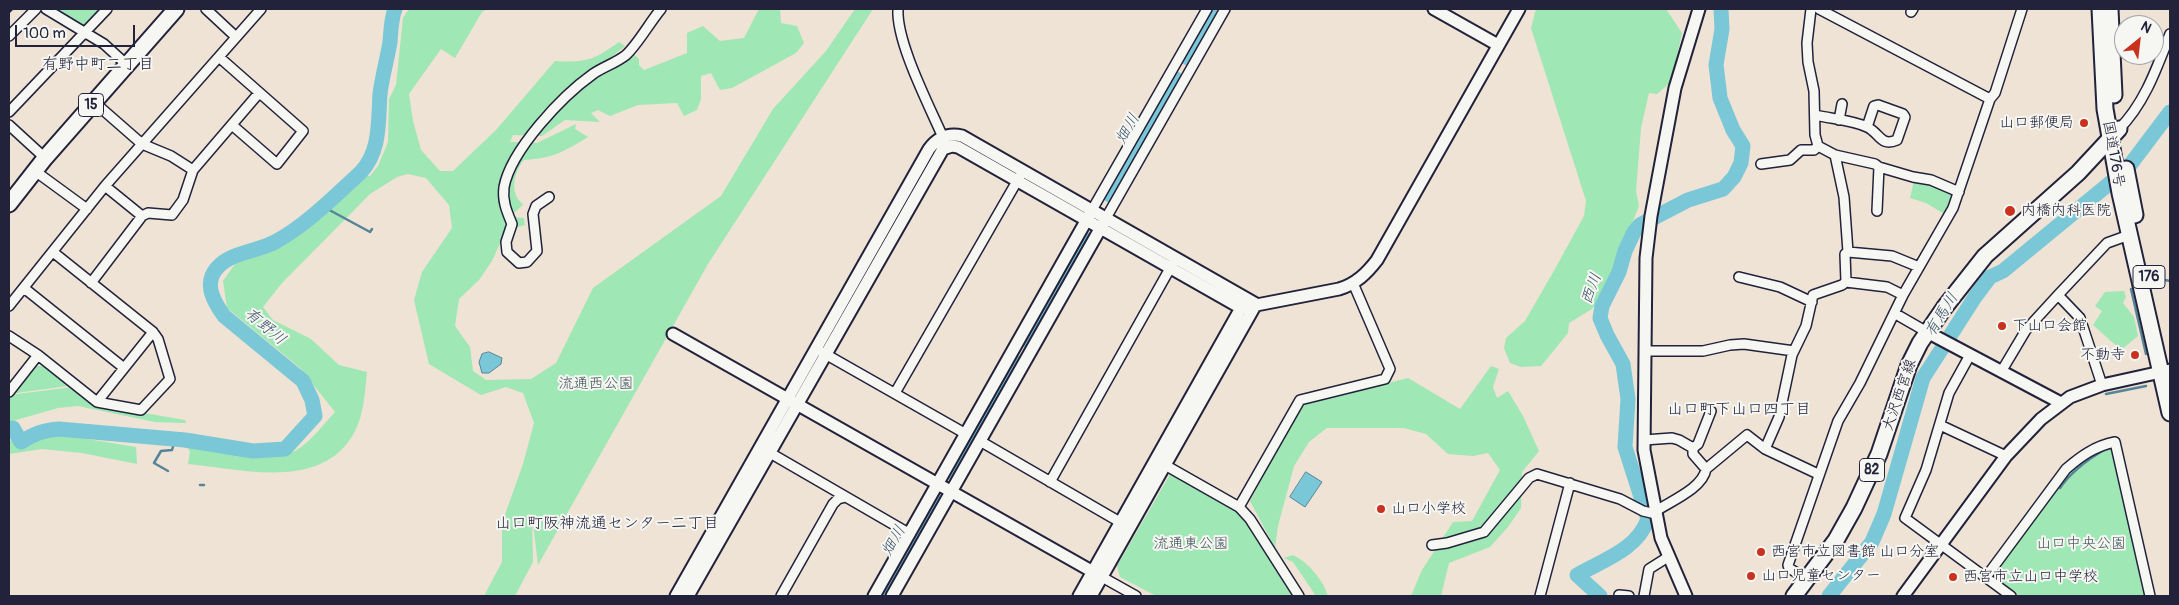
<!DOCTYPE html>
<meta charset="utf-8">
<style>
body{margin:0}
#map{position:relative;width:2179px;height:605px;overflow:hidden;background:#eee3d4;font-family:Pangolin,sans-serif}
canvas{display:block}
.frame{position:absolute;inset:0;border:10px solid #22223b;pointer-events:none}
.north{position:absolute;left:2114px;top:15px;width:50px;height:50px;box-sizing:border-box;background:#f6f6f2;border:1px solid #a1a1a9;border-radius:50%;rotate:29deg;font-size:14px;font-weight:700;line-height:20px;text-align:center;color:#22223b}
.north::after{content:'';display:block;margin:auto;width:18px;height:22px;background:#c8321e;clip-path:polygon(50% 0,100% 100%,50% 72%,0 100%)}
.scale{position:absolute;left:15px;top:25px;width:120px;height:22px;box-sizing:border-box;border:2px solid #22223b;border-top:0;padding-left:6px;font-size:15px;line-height:18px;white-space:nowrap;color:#22223b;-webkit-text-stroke:4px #f6f6f2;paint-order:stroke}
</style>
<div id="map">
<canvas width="2179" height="605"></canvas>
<div class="frame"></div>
<div class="north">N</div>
<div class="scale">100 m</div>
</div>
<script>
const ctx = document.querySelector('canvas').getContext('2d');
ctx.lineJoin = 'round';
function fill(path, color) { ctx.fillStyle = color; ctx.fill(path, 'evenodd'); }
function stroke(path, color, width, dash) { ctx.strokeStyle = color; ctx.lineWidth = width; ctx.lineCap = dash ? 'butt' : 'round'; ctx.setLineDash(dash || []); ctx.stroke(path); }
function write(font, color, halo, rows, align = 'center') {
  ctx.font = font + ' Pangolin,"Klee One",sans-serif'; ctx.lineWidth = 4; ctx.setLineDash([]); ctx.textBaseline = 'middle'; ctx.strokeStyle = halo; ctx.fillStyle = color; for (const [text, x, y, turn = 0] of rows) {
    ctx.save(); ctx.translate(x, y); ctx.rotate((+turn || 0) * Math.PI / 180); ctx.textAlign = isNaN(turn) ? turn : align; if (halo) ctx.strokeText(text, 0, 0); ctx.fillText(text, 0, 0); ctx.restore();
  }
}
fill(new Path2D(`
 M54,9h49l-19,18z
 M409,9h78l-5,3 -27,46 -14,-9 -32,45 4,27 8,29 19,21h13l43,-41 59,-69c31,2 39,-1 64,-19l6,4 -27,22 33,-16 8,7v6l5,5 43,-17v-20l16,-7 17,15 24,-3 15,-29h21l1,14 16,3 7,17 -8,10 -64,35 -12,2 -9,-17 -10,3v23l-4,11 -13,6 -7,-13 -39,2 -28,11 -12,-6 -7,3 9,9 -35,-2 -23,16 -29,-1 -3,7 27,1 39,-19 -1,5 13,8c-25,15 -34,21 -64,23 -8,9 -14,27 -6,39 1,2 4,4 5,6l-10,9 1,3 10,1 1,7 -19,5 -14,31 -13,19 -20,19 -4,27 15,21 3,24 13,9 45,-1 25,-16 37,-75 128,-92 52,-87 53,-58 29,-42h18l-165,255 -170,301 -6,-51 1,48 -18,34h-31l18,-34v-39l21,-59 11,-41 -11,-30 -17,-6 -25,8 -52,-31 -15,-64 8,-28 30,-44 -3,-23 -23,-27 -18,-4 -11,3 -27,17 -88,89 -19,24 10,13 38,19 28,26 28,7c-2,19 -3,42 -12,59 -31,61 -113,38 -167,33l2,-13 -5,-6c18,2 91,15 104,9 19,-8 33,-28 46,-42l-35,-44 -73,-60 -4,-27 12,-17 75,-39 54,-50 6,1 8,-10 10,-24 1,-43 7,-14 7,-67z
 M1536,9h130l16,24 -11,49 -14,12 -8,-1 -8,35 -5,63 3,15 -34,84 -13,19 -23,14 -1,10 -27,33 -20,1 -11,-4 -6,-15 2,-10 19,-17 30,-52 29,-53 2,-15 -55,-173z
 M1914,181l16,2 25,10 -9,22 -20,-12 -16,-5z
 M2124,291l2,6 -3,6 11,14 4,19 -17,14 -28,-25 9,-14 -7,-5 10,-14z
 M33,366h11l24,20 -59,8z
 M1491,366l8,3 -6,18 4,11 11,-7 15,25 16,35 -17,21 -1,36 -13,19 -18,20 -41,16 -8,33h-30l11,-26 31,-48 19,-1 28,-51 -12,-17 -15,3 -25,-2 -22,-20 -22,-6h-77l-18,14 -15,24 -16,60 -3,22 -25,-47 51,-96 107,-27 52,31z
 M73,387l24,18 88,15 1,3 -31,-1 -77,-16 -20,2 -49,14v-27z
 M50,433l86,14 1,17 -55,-11 -40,-4 -33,5v-13z
 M2113,445l32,151h-125l-27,-20 77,-106 18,-14z
 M1172,471l67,40 10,12 47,73h-140l-36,-19 -3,-11z
 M1293,555c15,7 30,25 35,41h-12l-23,-34 -9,-4z`), '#9fe7b4');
const water = new Path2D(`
 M489,352l13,6 -1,6 -12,9h-7l-3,-11 3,-8z
 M1306,472l16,10 -17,25 -15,-10z`);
fill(water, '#79c7d7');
stroke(water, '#568599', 1);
stroke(new Path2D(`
 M322,206l48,26 2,-3
 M2160,279l10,2
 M2131,289l15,65
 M2106,394l40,-8
 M168,471l-14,-8 7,-12 11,-1 3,-10
 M200,485h4
 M2060,488c11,-16 27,-28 44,-38`), '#568599', 2.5);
stroke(new Path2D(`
 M1188,58l28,-49
 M1110,195l66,-116
 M1028,340l57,-101
 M9,430l4,-2 8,14c13,-8 22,-12 38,-13l126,11 68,11 32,-2 30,-33 -3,-16 -9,-19 -79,-65c-10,-14 -21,-32 -7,-48 14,-16 39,-16 58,-26 31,-17 59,-45 85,-69 21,-21 18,-52 20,-79 2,-17 7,-34 10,-52 1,-11 1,-23 5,-33
 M953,472l62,-110
 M882,596l55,-94
 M1600,596l-23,-21c26,-15 60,-25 71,-56l-23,-72 3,-48 -5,-35 -16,-29 -7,-17 2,-12 17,-34 6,-21 9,-19 6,-7 48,-25 35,-11 11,-12 7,-14 2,-17 -10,-16 -13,-32 -2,-17 -2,-16 6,-36 -1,-20
 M1829,596l43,-54 12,-28 39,-136 52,-81 15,-20 13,-6 124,-102 43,-57`), '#79c7d7', 15);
const minor = new Path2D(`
 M46,9l58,35 23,21
 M206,9l30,28
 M898,9c-2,34 33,100 47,133
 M1811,9l-4,34 1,19 6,29 1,44 3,11 17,9 9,42 4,55 -3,2 1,28
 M1819,9l171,90
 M1911,12l2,-3
 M9,36l27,-27
 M219,57l84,74 -26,33 -45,-39
 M94,102l48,42 29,12 22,14
 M9,112l98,-103
 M1815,115c17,4 37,5 52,12 13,6 13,20 30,13l8,-23 -2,-3 -25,-9 -4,1 -7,21
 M1839,120l3,-16
 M9,125l36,33
 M2119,129c26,-26 38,-62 51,-95
 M1835,155l40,9 4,3 34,10 18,3 28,12
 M1761,164l29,-4 11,-10h13l4,-4
 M35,171l52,38
 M549,197l-13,9 -3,8 4,37 -10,11 -8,1 -12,-11 -1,-10 6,-18c-5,-12 -10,-23 -8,-37 7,-37 58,-91 89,-113 10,-7 23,-11 33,-19 12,-11 24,-33 35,-46
 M1092,210l115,-201
 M1877,211l2,-44
 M142,216l6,-3 24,2 11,-15 10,-30 66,-77
 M1106,218l119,-209
 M1848,252l44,4 27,11
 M1739,277l41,10 32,15
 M91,283l51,-67 -37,-30
 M24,288l100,80
 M2058,295l22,23 22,67
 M9,306l96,-120 156,-177
 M1894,313l33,19
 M9,336l29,19 59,47 44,8 29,-31 -12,-40 -5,-7 -100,-80
 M820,351l146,83
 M1645,351h58l27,-6 14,-1 50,7
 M1970,355l-21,38 -23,77 -21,48 106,78
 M2001,372l25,-42 32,-35 49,-52 22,-8
 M9,392l29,-37
 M895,393l125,-217
 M97,402l56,-70
 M1940,425l66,31
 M1644,440l28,-2 7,2 14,8v6l13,15 41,-34 18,14
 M980,441l145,84
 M1693,448l5,-4 13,-33
 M765,450l145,84
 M1165,465l74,42 11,12 49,77
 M1818,474l-53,-25 14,-32 13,-62 14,-29 7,-31 29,-10 4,-3 41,5 16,8
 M1050,482l123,-219
 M1239,507l61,-107 85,-21 5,-10 -37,-86
 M1656,511c15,-10 47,-23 50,-42
 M1432,545l15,-2 37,-11 45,-54 8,-4 83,25 23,12 13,3
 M1102,577l34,19
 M1986,577l80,-108c15,-13 29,-23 49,-27l35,154
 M1808,580l-19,-12 -1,-3 50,-144 22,-38 43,-88 50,-87 37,-109 5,-6 27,-84
 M1619,595l10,1
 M781,596l52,-92 5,-5 8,-2
 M1540,596l30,-113
 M1644,596l5,-27 19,-12`);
const tertiary = new Path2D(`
 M1434,9l64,36
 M1927,332l134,71
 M673,334l429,243
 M676,596l253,-447c9,-12 19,-16 33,-13l294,168 -165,292
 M688,596l255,-447 9,-3 6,1 283,161 98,-19c17,-5 28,-16 38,-29l142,-251
 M874,596l216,-382
 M892,596l212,-374
 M1079,596l162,-288
 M1686,596l-25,-58 -17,-88 2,-192 5,-42 24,-128 24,-79
 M1903,596l103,-140 35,-37 29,-22 32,-12 68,-15`);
const primary = new Path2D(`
 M9,204l36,-46 131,-149
 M1794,596l42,-56 18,-32 25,-54 30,-89 11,-22 24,-35 41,-52 93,-83 41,-44`);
const trunk = new Path2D(`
 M2100,9l5,100 15,84 50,220
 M2110,9l4,86
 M2126,169l9,46`);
stroke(minor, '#22223b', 12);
stroke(tertiary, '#22223b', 15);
stroke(primary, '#22223b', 19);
stroke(trunk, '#22223b', 19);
stroke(minor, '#f6f6f2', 9);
stroke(tertiary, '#f6f6f2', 11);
stroke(primary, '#f6f6f2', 15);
stroke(trunk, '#f6f6f2', 15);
stroke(new Path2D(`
 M9,12l3,-3`), '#22223b', 2.5, [8, 4]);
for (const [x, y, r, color] of [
 [2084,123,5,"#c8321e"],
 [2010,211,6,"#c8321e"],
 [2002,326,5,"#c8321e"],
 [2135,355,5,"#c8321e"],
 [1381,509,5,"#c8321e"],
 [1761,552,5,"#c8321e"],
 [1751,576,5,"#c8321e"],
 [1953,577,5,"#c8321e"]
]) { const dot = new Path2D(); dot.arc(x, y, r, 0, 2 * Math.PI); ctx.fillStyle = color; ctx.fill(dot); stroke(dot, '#f6f6f2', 2); }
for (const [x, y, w] of [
 [91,105,25],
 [2149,277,32],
 [1872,470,25]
]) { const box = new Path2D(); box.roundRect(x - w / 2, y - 11.5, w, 23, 4); ctx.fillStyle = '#f6f6f2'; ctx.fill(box); stroke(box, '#22223b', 1); }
write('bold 14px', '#22223b', null, [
 ["15",91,105],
 ["176",2149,277],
 ["82",1872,470]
]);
write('15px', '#22223b', '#f6f6f2', [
 ["山口郵便局",2074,123,"right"],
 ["内橋内科医院",2021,211],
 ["下山口会館",2012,326],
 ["不動寺",2125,355,"right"],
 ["山口小学校",1391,509],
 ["西宮市立図書館 山口分室",1771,552],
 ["山口児童センター",1761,576],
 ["西宮市立山口中学校",1963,577]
], 'left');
write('15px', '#22223b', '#f6f6f2', [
 ["国道176号",2113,154,80],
 ["大沢西宮線",1900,395,-71]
]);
write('15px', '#415359', '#f6f6f2', [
 ["流通西公園",596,384],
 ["流通東公園",1191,544],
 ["山口中央公園",2081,544]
]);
write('16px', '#22223b', '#f6f6f2', [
 ["有野中町二丁目",98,65],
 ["山口町下山口四丁目",1739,410],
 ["山口町阪神流通センター二丁目",607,524]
]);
write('italic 16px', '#3c546a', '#f6f6f2', [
 ["畑川",1128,129,-60],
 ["西川",1592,289,-70],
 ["有馬川",1942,315,-58],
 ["有野川",265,327,40],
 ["畑川",894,541,-60]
]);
</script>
